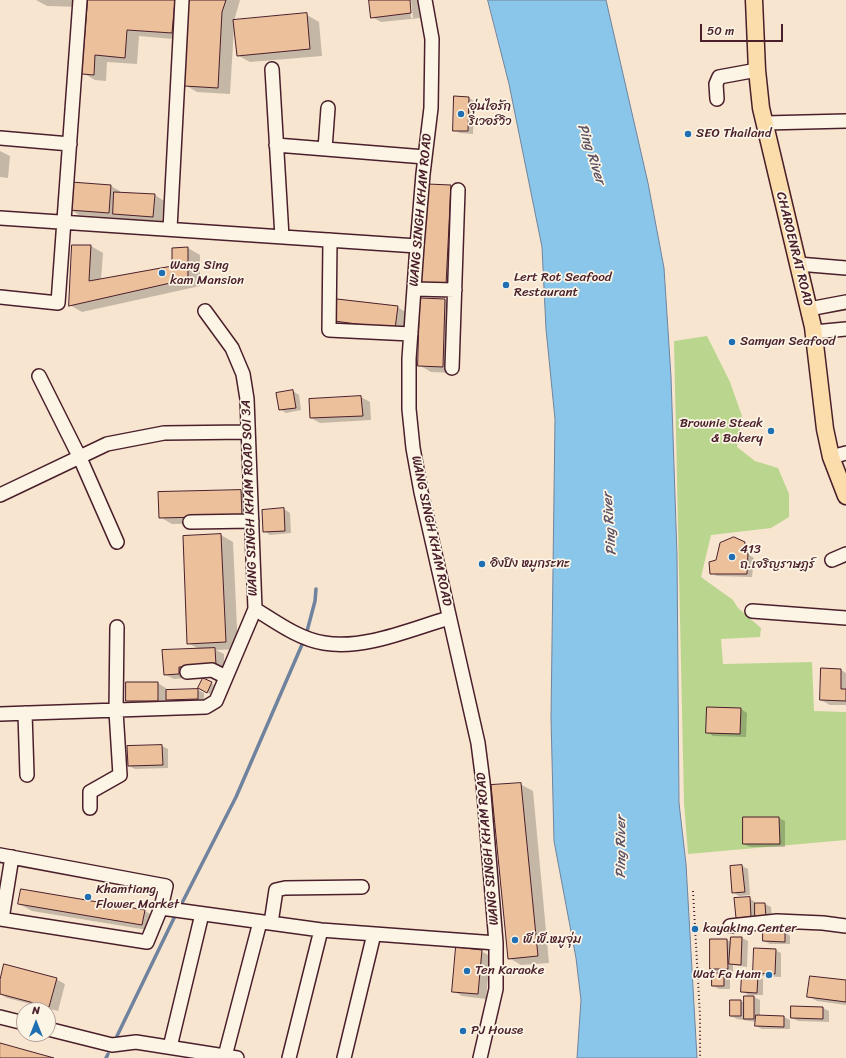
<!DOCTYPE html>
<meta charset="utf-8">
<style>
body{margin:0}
#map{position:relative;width:846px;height:1058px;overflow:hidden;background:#f7e5cf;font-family:Sriracha,sans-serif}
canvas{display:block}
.north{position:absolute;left:16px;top:1002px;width:40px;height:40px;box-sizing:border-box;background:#fcf5e5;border:1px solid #b59f9b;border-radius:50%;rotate:0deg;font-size:11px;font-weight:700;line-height:16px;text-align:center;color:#4a1f2b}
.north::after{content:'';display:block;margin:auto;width:14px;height:18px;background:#1f6fb2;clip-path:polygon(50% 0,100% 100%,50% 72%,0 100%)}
.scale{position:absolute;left:700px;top:24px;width:83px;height:18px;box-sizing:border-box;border:2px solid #4a1f2b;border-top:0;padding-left:5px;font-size:12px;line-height:14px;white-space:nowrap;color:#4a1f2b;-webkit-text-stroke:3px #fcf5e5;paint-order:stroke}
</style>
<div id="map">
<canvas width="846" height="1058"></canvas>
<div class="north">N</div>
<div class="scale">50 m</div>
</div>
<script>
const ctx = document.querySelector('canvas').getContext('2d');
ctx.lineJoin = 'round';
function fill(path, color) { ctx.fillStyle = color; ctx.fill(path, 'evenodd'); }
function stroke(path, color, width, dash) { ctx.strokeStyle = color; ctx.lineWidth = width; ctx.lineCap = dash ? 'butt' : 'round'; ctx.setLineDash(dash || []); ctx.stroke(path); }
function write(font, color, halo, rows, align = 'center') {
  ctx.font = font + ' Sriracha,"Playpen Sans Thai",sans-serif'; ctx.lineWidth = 3.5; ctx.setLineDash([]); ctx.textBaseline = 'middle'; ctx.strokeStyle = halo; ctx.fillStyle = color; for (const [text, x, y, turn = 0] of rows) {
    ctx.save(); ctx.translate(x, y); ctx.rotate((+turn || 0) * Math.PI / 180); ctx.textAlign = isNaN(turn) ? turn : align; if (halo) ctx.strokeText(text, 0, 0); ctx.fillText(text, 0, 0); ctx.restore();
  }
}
fill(new Path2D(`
 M707,336l23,46 12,34 -5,31 18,14 23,7 11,26v23l-18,11 -60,7 -10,42 32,23 5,8 23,20 -1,9 -39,2 2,25 89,-2 2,49 32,1v128l-158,14 -4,-51 -10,-462z`), '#bad68e');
const water = new Path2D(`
 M488,0h118l42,183 16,85 7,109 6,178 2,248 7,61 11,194h-120l4,-58 -5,-42 -22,-117 -3,-123 4,-299 -9,-90 -4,-82 -33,-163z`);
fill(water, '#8ac5ea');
stroke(water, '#70839e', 1);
fill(new Path2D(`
 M36,0h47l-1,7 -35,-1z
 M89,0h151l-6,21 73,-6 12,7 3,34 -72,6 -13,-7 -3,-28 -4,67 -33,-2 -12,-7 -1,-45 -45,-4 -2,28 -30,-2 -1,19 -11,-1 -12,-7z
 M370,0h39l2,18h2l-2,-18h7l2,18 -39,4 -9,-5z
 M469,98l5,3 -1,33 -13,-1 -6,-3z
 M0,151l10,5 -2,22 -8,-1z
 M72,183l39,3 9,5v2l35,2 9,6 -2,20 -83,-6 -9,-6z
 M451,186l12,7 -5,99 -24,-2z
 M73,246h18l12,7 -2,27 72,-13 15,-19 12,7v31l-118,26 -12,-7z
 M421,299l24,1 12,7 -2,66 -24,-1 -12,-7z
 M397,307l9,5 -2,22 -60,-8 -9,-5z
 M293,391l6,4 2,15 -15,3 -6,-4z
 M361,397l9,5 1,18 -51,3 -9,-5 -1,-19z
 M241,491l12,7 1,24 -82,2 -12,-7z
 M284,509l6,4 1,20 -21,2 -6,-4z
 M221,535l12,7 5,107 -22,1 8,4v16l-36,8 -14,1 -10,-5 35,-25 -11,-6 -4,-106z
 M744,542l6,4 -1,9 5,3 -2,19 -35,-1 -6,-3 6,-12z
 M822,669l19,1 5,3v32h-16l-9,-5z
 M203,679l11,6 -4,9 -11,-6z
 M158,683l9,6v2l31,-1 6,3v9l-31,1 -6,-4v7l-31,-1 -9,-5z
 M741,709l6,4 -1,24 -33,-1 -5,-4z
 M162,746l6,3v19l-33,1 -6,-3z
 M520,784l13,7 16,172 -28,2 -12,-7z
 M779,818l6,3v26h-35l-6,-3z
 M742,866l6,3 2,26 -11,1 -6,-4 -2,-25z
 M749,898l6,4v2h10l6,3 1,14h-30l-5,-4z
 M19,904l126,7 12,7 -3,13 -122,-20z
 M785,932l5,4v8h-20l-6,-3z
 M732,938h10l6,3 -1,26 -14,-2v7h-16l-6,-3v-29h16l4,2z
 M775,950l6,3v24l-23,-1 5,3v16h-15l-6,-4 1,-16 17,1 -6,-3z
 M481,951l9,5 -4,43 -24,-3 -9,-5z
 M724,974l6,3v12h-11l-6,-3z
 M56,979l9,5 -7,27 -51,-13 -7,-4v-10z
 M846,981v24l-29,-4 -9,-5z
 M745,997h9l6,3v16l24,1 6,3v9h-28l-6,-3v-4l-19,-3 -6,-3 10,-15 4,2z
 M792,1007l31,1 6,3v11l-31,-1 -6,-3z`), '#0003');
stroke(new Path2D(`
 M306,635l9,-34 1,-12
 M181,905l55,-108 68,-157
 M117,1036l58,-120
 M106,1058l2,-4`), '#70839e', 3.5);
const building = new Path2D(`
 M88,0h87l-3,33 -45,-3 -2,28 -30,-3 -1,20 -12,-1z
 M188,0h38l-4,12 -4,76 -34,-2z
 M369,0h41l1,13 -40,5z
 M307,13l3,36 -73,7 -4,-36z
 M454,96l15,1 -1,34h-15z
 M71,182l40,3 -2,28 -40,-3z
 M427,184l24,1 -5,100 -25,-1z
 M114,192l41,2 -2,23 -40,-3z
 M72,245h19l-2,36 83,-15v-18l16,-1v32l-119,27z
 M420,298l25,1 -2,68 -25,-1z
 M337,299l61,7 -3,23 -61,-8z
 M293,390l3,18 -17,2 -3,-17z
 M361,396l2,20 -53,2 -1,-19z
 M241,490l1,26 -83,2 -1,-26z
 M284,508l1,23 -22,1 -1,-22z
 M221,534l5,108 -39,2 -4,-108z
 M734,537l11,5 -1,9 4,2 -1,21h-37l-1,-12 7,-2 4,-17z
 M215,648l1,17 -37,2v7l-15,1 -2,-25z
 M821,668l20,1v20h5v12l-26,-1z
 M203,678l9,4 -5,11 -9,-5z
 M126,682h32v19h-32z
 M198,689v10l-32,1v-10z
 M707,707l34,1 -1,26 -34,-1z
 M162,745l1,20 -35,1 -1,-20z
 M521,783l17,173 -30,3 -17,-174z
 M743,817h36l1,27h-37z
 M742,865l3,27 -13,1 -2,-27z
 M21,889l124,21 -3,15 -124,-21z
 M750,897l1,20 -15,1 -2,-20z
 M755,903h10l1,15h-11z
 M763,931h22v11l-22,-1z
 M731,937h11l-1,28 -12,-1z
 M710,939h17l1,30h-18z
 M456,947l26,3 -4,44 -26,-2z
 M754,948l22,1 -1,25 -22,-1z
 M4,964l53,14 -8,29 -49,-13v-14z
 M712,973h12v13h-12z
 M742,974l16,1 -1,18 -16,-1z
 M810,976l36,4v22l-39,-5z
 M744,996h10v23h-10z
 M730,1000h11v16h-11z
 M791,1006l32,1v12l-32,-1z
 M756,1015l28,1v11l-29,-1z
 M0,1043l54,15h-54z`);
fill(building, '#ebc09b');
stroke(building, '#4a1f2b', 1);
const minor = new Path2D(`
 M425,0l7,39 -1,69 -8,66 -6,72 -8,113v50l4,39 8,44 57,251 5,39 13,161v46l-16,69
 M272,69l10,168
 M717,99l-1,-15 3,-7 38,-7
 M765,123l81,-2
 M0,138l70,6
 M276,145l149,12
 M325,149l3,-41
 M0,218l417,28
 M170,229l12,-229
 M330,240l-1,90 82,4
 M798,264l48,4
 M414,289l41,1
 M0,297l58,6 22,-303
 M809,309l37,-7
 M205,311l27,37 11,26 4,25 8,210c21,13 44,30 69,34 40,7 87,-14 125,-25
 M814,332l32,-3
 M452,368l6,-178
 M39,376l41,82 37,84
 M831,457l15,-4
 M0,495l107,-51 57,-11 84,-1
 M190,522l62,-1
 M832,560l14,-6
 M752,611l94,7
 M187,672l25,-2 14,7
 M25,713l2,62
 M0,714l206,-7 10,-6 39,-92
 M90,808v-16l30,-17 -4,-64 1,-84
 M0,855l166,31 -5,22 -14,34 -147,-23
 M161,908l160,22 175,13
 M2,919l10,-62
 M271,923l5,-33 9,-2 77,-1
 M730,926l47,-5 46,2 23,3
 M0,1017l24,6
 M48,1029l64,16 24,-3 101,16
 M170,1047l32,-133
 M225,1056l35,-134
 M289,1058l32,-128
 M344,1058l30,-124`);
const major = new Path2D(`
 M754,0l3,70 4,38 52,219 12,102 6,28 15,39`);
stroke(minor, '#4a1f2b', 16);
stroke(major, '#4a1f2b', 19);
stroke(new Path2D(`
 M693,891l7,125v42`), '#4a1f2b', 2, [1, 3]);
stroke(minor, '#fcf5e5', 13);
stroke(major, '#fbddab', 16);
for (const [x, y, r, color] of [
 [461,114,4,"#1f6fb2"],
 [688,134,4,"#1f6fb2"],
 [162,273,4,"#1f6fb2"],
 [506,285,4,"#1f6fb2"],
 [732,342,4,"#1f6fb2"],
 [771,431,4,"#1f6fb2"],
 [732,557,4,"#1f6fb2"],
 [482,564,4,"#1f6fb2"],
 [88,897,4,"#1f6fb2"],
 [695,929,4,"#1f6fb2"],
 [515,940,4,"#1f6fb2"],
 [467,971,4,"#1f6fb2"],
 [769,975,4,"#1f6fb2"],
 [463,1031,4,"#1f6fb2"]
]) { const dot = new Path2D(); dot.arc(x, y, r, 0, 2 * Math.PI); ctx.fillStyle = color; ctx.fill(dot); stroke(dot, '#fcf5e5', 1.5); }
write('13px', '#4a1f2b', '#fcf5e5', [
 ["อุ่นไอรัก",469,107],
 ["ริเวอร์วิว",469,122],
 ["SEO Thailand",696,134],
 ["Wang Sing",170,266],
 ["kam Mansion",170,281],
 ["Lert Rot Seafood",514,278],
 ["Restaurant",514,293],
 ["Samyan Seafood",740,342],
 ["Brownie Steak",763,424,"right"],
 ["& Bakery",763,439,"right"],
 ["413",740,550],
 ["ถ.เจริญราษฏร์",740,565],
 ["อิงปิง หมูกระทะ",490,564],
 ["Khamtiang",96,890],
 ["Flower Market",96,905],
 ["kayaking Center",703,929],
 ["พี.พี.หมูจุ่ม",523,940],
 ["Ten Karaoke",475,971],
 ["Wat Fa Ham",761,975,"right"],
 ["PJ House",471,1031]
], 'left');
write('13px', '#4a1f2b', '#fcf5e5', [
 ["WANG SINGH KHAM ROAD",421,210,-85],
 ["CHAROENRAT ROAD",794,249,76],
 ["WANG SINGH KHAM ROAD SOI 3A",250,498,-92],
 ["WANG SINGH KHAM ROAD",431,531,78],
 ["WANG SINGH KHAM ROAD",488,849,-95]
]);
write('italic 14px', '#5d5164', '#fcf5e5', [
 ["Ping River",591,154,72],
 ["Ping River",610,524,-94],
 ["Ping River",621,847,-90]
]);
</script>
